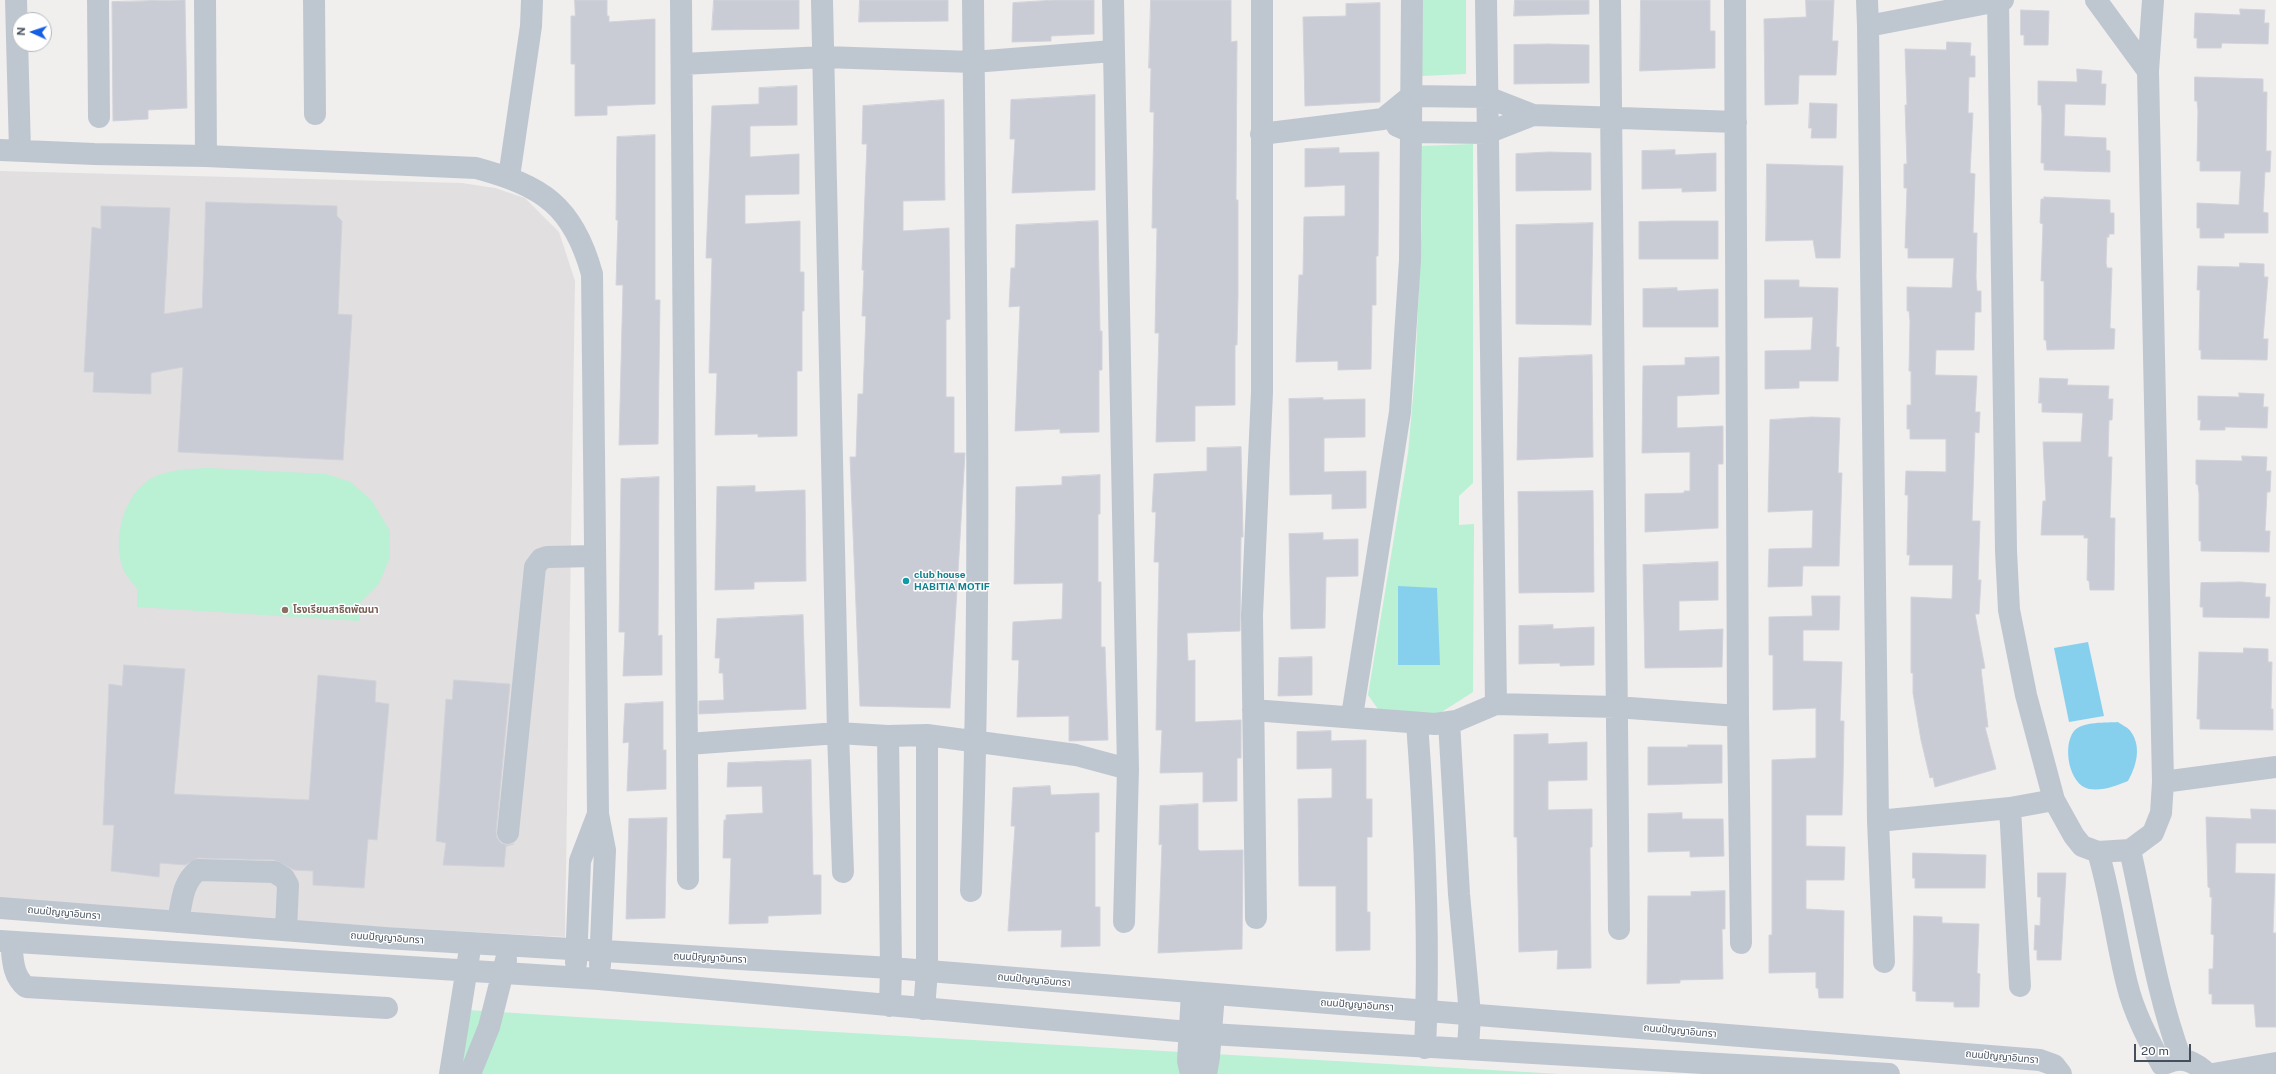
<!DOCTYPE html>
<meta charset="utf-8">
<style>
body{margin:0}
#map{position:relative;width:2276px;height:1074px;overflow:hidden;background:#f1eeee;font-family:"Public Sans",sans-serif}
canvas{display:block}
.north{position:absolute;left:12px;top:12px;width:40px;height:40px;box-sizing:border-box;background:#fff;border:1px solid #b5b9be;border-radius:50%;rotate:273deg;font-size:11px;font-weight:700;line-height:16px;text-align:center;color:#454f5c}
.north::after{content:'';display:block;margin:auto;width:14px;height:18px;background:#145fe4;clip-path:polygon(50% 0,100% 100%,50% 72%,0 100%)}
.scale{position:absolute;left:2134px;top:1044px;width:57px;height:18px;box-sizing:border-box;border:2px solid #454f5c;border-top:0;padding-left:5px;font-size:12px;line-height:14px;white-space:nowrap;color:#454f5c;-webkit-text-stroke:3px #fff;paint-order:stroke}
</style>
<div id="map">
<canvas width="2276" height="1074"></canvas>
<div class="north">N</div>
<div class="scale">20 m</div>
</div>
<script>
const ctx = document.querySelector('canvas').getContext('2d');
ctx.lineJoin = 'round';
function fill(path, color) { ctx.fillStyle = color; ctx.fill(path, 'evenodd'); }
function stroke(path, color, width, dash) { ctx.strokeStyle = color; ctx.lineWidth = width; ctx.lineCap = dash ? 'butt' : 'round'; ctx.setLineDash(dash || []); ctx.stroke(path); }
function write(font, color, halo, rows, align = 'center') {
  ctx.font = font + ' "Public Sans","Noto Sans Thai",sans-serif'; ctx.lineWidth = 3; ctx.setLineDash([]); ctx.textBaseline = 'middle'; ctx.strokeStyle = halo; ctx.fillStyle = color; for (const [text, x, y, turn = 0] of rows) {
    ctx.save(); ctx.translate(x, y); ctx.rotate((+turn || 0) * Math.PI / 180); ctx.textAlign = isNaN(turn) ? turn : align; if (halo) ctx.strokeText(text, 0, 0); ctx.fillText(text, 0, 0); ctx.restore();
  }
}
fill(new Path2D(`
 M0,171l462,12 33,5 30,10 34,34 16,49 -10,656 -565,-31z`), '#e2dfe0');
fill(new Path2D(`
 M1422,0h44v74l-44,2z
 M1473,144v339l-14,13v29l15,-1 -1,168 -36,23 -59,-6 -10,-14 40,-242 7,-78 7,-155v-74z
 M209,468l117,6 25,8 21,19 18,30v26l-11,27 -19,19 -1,18 -222,-14v-18c-4,-6 -10,-12 -13,-18 -13,-29 -1,-77 28,-93 19,-9 37,-9 57,-10z
 M452,1009l141,9 967,56h-1118z`), '#baf0d3');
fill(new Path2D(`
 M1398,586l39,2 3,77h-42z
 M2088,642l16,74 -35,6 -15,-74z
 M2118,722c4,3 11,6 13,10 11,15 5,35 -3,49 -12,5 -25,10 -39,8 -20,-4 -27,-43 -15,-58 9,-10 32,-8 44,-9z`), '#86d0ee');
const building = new Path2D(`
 M185,0l2,108 -39,2v9l-35,2 -1,-119z
 M575,0h32v16h2v6l46,-3v85l-48,2v9l-32,1v-52h-4v-48h4z
 M714,0h85v29l-87,1z
 M860,0h88v21l-89,1z
 M1056,0h38v34l-43,2v5l-39,1 1,-39z
 M1151,0h80v42l6,-1 -1,159h2v96l-1,49h-2v60l-40,1v35l-39,1 3,-109h-4l2,-105h-5l2,-116h-4l1,-44h-2z
 M1515,0h74v14l-75,2z
 M1641,0h69v31h5v37l-75,3z
 M1806,0h28l-2,41h6l-2,34h-37l-1,29 -33,1 -1,-86 42,-2z
 M1380,3v99l-75,4 -2,-89 43,-1v-12z
 M2240,9l25,1 -1,13h5l-1,21 -46,-1 -1,5h-24v-10h-3l1,-25 45,2z
 M2021,10l28,1 -1,34h-24v-10h-3z
 M1947,42l24,1 -1,13h5v21h-6l-1,36h5l-3,60 5,1 -2,59h4l-1,45 1,13h4v21h-6l-1,38h-38l-1,25 42,1 -2,36h5l-1,21 -4,-1 -3,89h8l-2,59h3l-2,34h-4l10,54 -4,1 7,58h-3l11,42 -61,18 -2,-10 -3,1 -9,-38 -8,-47v-20h-2v-76l41,2 1,-34h-44l1,-10h-3l1,-50v-10h-3l1,-24 40,1v-33h-36v-10h-3v-24h4v-34h-2l1,-50 -1,-10h-2v-24l45,1 2,-30h-46v-10h-3l2,-60h-3v-24h3l-2,-59h2l-2,-56 41,1z
 M1548,44l41,1v38l-75,1v-39z
 M2077,69l25,2 -1,13h5l-1,21 -40,-1 -1,32 42,2v12l4,1v21l-66,-2v-7h-3l1,-48 -1,-10h-3v-24l39,1z
 M2195,77l68,2v13h4l-1,59h5l-1,21h-5l-2,40 5,1v20h-44v5h-24v-10h-3v-25l42,2 2,-34h-41v-10h-3l1,-50 -1,-10h-2z
 M797,86v39l-47,1v31l49,-3v40l-54,1v29l55,-3v51h4v39h-2v60h-5v65l-39,1v-3l-43,1 2,-62h-8l3,-115h-6l6,-152 47,-2v-16z
 M1095,95v95l-83,3 3,-54h-5l1,-39z
 M944,100l1,100 -42,1v30l46,-3 1,91 -4,1v77h8v56h11l-15,255 -90,-2 -10,-249h6l2,-63h5l3,-78h-4l2,-46h-2l5,-126h-5l1,-38z
 M1810,103l27,1 -1,34h-25l1,-10h-3z
 M655,135v165h5l-2,144 -39,1 4,-160h-7l2,-65h-2l1,-83z
 M1339,148v5l40,-1 -1,104h-2v49h-4l-1,64 -33,1v-9l-42,1 3,-87h4l1,-58 41,-1v-31l-40,2v-38z
 M1675,150v5l41,-2v38l-34,1v-4l-40,1v-38z
 M1549,152l42,1v37l-75,1v-37z
 M1767,164l76,2 -3,92h-24l-3,-18 -47,1z
 M2044,197l66,3v13h4v21h-5v3h-2l-1,26 1,5h5l-2,60 5,1 -1,20 -67,1 -1,-10h-2v-59h-3l2,-57 -3,-1 1,-24h3z
 M206,202l131,4v10l5,5 -4,93 14,1 -9,145 -165,-8 5,-85 -32,6v21l-58,-2 1,-20h-10l8,-145 9,2v-23l69,2 -6,106 38,-6z
 M1098,221l2,110h2v39h-3v62l-39,1v-4l-45,2 5,-125 -11,1 2,-39h4l1,-43z
 M1673,221h45v38h-79v-37z
 M1593,223l-2,102 -75,-1v-99z
 M2240,263l24,1v13h4l-5,62h5l-1,21 -66,-1v-9h-2l1,-60h-3l1,-24 41,1z
 M1765,280h34v7l39,1 -2,59h3l-1,34h-39v7l-34,1v-38l46,-1 2,-33 -48,1z
 M1677,288v3l41,-2v38h-75v-38z
 M1592,355l1,102 -76,3 2,-102z
 M1719,357v37l-42,2v32l46,-2v38h-5v64l-73,4v-38l39,-1v-2h6v-39l-48,1 1,-87 42,-1v-7z
 M2040,378l28,1 -1,6 42,1 -1,13h5l-1,21h-3l-1,37h4l-2,61h5l-1,72h-24l-1,-9 -2,-1 1,-42h-4v-3h-43l2,-34h3l-3,-59h38l2,-29 -41,-1v-9h-3z
 M2239,393l25,1 -1,13h5l-1,21 -42,-1v3h-25l1,-10h-3v-24l41,1z
 M1323,398v2l42,-1v38l-41,1v34l42,-1v37l-34,1v-15l-42,1 -1,-96z
 M1812,417l28,1 -2,55h4l-3,93h-36l-1,20 -34,1 1,-38 43,-1 1,-38 -45,2 2,-92z
 M1241,447l2,90h-2l-1,94 -53,2 1,28 7,-1v62l46,-2v38h-4v43l-34,1v-30l-43,1 2,-43h-6l3,-168h-5l2,-50h-4l2,-38 53,-3v-23z
 M2242,456l25,1 -1,14h5l-1,21h-3l-2,39h5l-1,21 -68,-1v-10h-2v-47l-1,-9 -2,-1v-24l46,1z
 M1100,475v39h-2v68h3v65h4l3,93 -39,1v-25l-52,1 2,-57h-7l1,-38 49,-3 1,-36 -49,1 2,-97 46,-2v-8z
 M659,477l-1,159 4,-1v40l-39,1 2,-44h-6l2,-153z
 M755,486v6l50,-2 1,91 -52,1v7l-39,1 2,-103z
 M1593,491l1,101 -75,1 -1,-101z
 M1323,533v7l35,-1v37l-32,1 -1,51 -34,1 -2,-95z
 M1718,562v38l-39,1v30l44,-2 -1,38 -77,1 -2,-103z
 M2241,582l25,2 -1,13h5l-1,21 -66,-1v-10h-3l1,-24z
 M1812,596h28l-1,34h-36v31l39,1 -2,59h4l-1,61 -1,33h-36v31l39,1 -1,33h-38v29l38,2 -1,87h-24l-1,-10h-2v-16l-47,1v-38h3v-175l44,-2v-50l-43,2v-55h-4v-38l43,-1z
 M803,615l3,94 -107,5v-13l25,-1 -1,-27h-4l1,-15h-5l2,-39z
 M1553,625v4l41,-2v38l-34,1v-3l-41,1v-38z
 M2244,648l24,1v13h4l-1,47h2v21l-73,-1v-10h-3l2,-67 44,1z
 M1312,657v38l-34,1 1,-38z
 M124,665l61,4 -11,125 135,6 9,-125 58,6 -1,21 14,2 -12,136 -9,-1 -4,49 -51,-3v-14l-19,-1 -20,-10 -76,-2 -13,7 -25,-2 -1,14 -48,-6 3,-46h-11l6,-141 13,2z
 M454,680l56,4 -14,148 1,6 4,5 6,2 7,-1 -8,2 -2,21 -61,-2 3,-22 -10,-2 10,-142 6,1z
 M663,702v48h3v39l-39,2 2,-49 -6,1 2,-39z
 M1331,731v10l35,-1v59h6v38h-5v75h3v38l-34,1v-65h-37l-1,-87 34,-1v-30l-35,1v-37z
 M1548,734v10l39,-2v38l-39,1v29l44,-1v38h-2l1,121 -34,1 1,-19 -39,2 -2,-115h-3v-102z
 M1688,745h34v38l-74,2v-38h40z
 M811,760l2,115h8v39l-53,2v7l-39,1 2,-66h-8l1,-38h2v-5l37,-2 -1,-27 -35,1 1,-24z
 M1050,786l1,9 48,-2v39h-4v75h5v39l-39,1 1,-17 -54,1 7,-105h-4l2,-38z
 M1198,804v45l2,2 43,-1 -1,99 -84,4 4,-109 -3,1 1,-39z
 M2251,809l25,1v33h-40l-1,30 40,1 -2,59h3v94h-20l-2,-23h-42v-10h-3v-25h4l1,-34 -3,-1 1,-37h-2v-9l-2,-1 -2,-70 45,2z
 M1682,813v6h41l1,37 -34,1v-6l-42,1v-38z
 M667,818l-2,100 -39,1 3,-100z
 M1913,853l73,2 -1,33h-70v-10h-2z
 M2038,873h28l-5,87h-24v-10h-3l1,-25 5,1 1,-29h-3z
 M1725,891v38h-3l1,50 -43,1v3l-33,1 1,-88h43v-4z
 M1914,916l28,1v6l37,1 -2,49 3,1 -1,33h-25v-5l-38,-1v-9l-3,-1z`);
fill(building, '#c9ccd4');
stroke(building, '#d1d3da', 1);
stroke(new Path2D(`
 M16,0l4,151
 M98,0l1,117
 M205,0l1,156
 M314,0l1,114
 M681,0l7,879
 M822,0l16,733 5,139
 M1113,0l15,769 -4,153
 M1486,0l10,704
 M1610,0l9,929
 M1735,0l3,716 3,227
 M1867,0l1,26
 M2003,0l-5,1 8,550 3,59 17,85 28,105 20,36 8,10 16,6 32,-2 23,-17 8,-20 2,-31 -15,-711 5,-71
 M2096,0l52,71
 M1998,1l-130,25 10,795 132,-13
 M682,64l142,-7 149,5 140,-11
 M1397,126l14,6 76,1 46,-18
 M1261,134l122,-15 28,-23 76,1 46,18 203,7
 M0,150l94,4 112,2 270,12c66,18 97,37 116,106l6,540 7,36 -5,115
 M509,177l22,-151 1,-26
 M1253,710l182,14 21,-3 40,-17 120,3 122,9
 M1352,716l48,-304 10,-152 2,-260
 M1449,722l10,172 11,120 -2,35
 M1417,723c8,108 13,216 8,325
 M888,736l3,232 -1,38
 M688,744l150,-11 50,3 39,-1 149,20 52,14
 M2163,782l113,-15
 M1878,821l6,141
 M508,833l27,-266 6,-8 6,-2 48,-1
 M2130,850c16,70 26,142 51,209
 M2098,852c13,43 18,88 29,132 7,29 21,55 35,81
 M971,891c11,-297 5,-594 2,-891
 M0,908l385,30 506,30 1149,92 14,5 7,9
 M1256,918l-4,-303 10,-223v-392
 M178,922c4,-20 4,-39 20,-52l76,2 10,6 4,7 -2,45
 M0,941l599,38 612,55 678,40
 M11,942c2,17 1,33 15,45l361,21
 M576,963l4,-102 18,-47
 M2020,986l-10,-178 44,-8
 M924,1009l3,-38v-236
 M2167,1063c16,-8 29,0 41,11
 M450,1074l19,-119
 M470,1074l19,-47 17,-67
 M1191,1074l-3,-13 4,-68
 M1206,1074l3,-17 5,-63
 M2213,1074l63,-11`), '#bec7d0', 22);
for (const [x, y, r, color] of [
 [906,581,4,"#0f9aa8"],
 [285,610,4,"#8d6e63"]
]) { const dot = new Path2D(); dot.arc(x, y, r, 0, 2 * Math.PI); ctx.fillStyle = color; ctx.fill(dot); stroke(dot, '#fff', 1.5); }
write('bold 10px', '#0d838f', '#fff', [
 ["club house",914,575],
 ["HABITIA MOTIF",914,587]
], 'left');
write('bold 10px', '#785e54', '#fff', [
 ["โรงเรียนสาธิตพัฒนา",293,610]
], 'left');
write('10px', '#454f5c', '#fff', [
 ["ถนนปัญญาอินทรา",64,913,5],
 ["ถนนปัญญาอินทรา",387,938,4],
 ["ถนนปัญญาอินทรา",710,958,3],
 ["ถนนปัญญาอินทรา",1034,980,5],
 ["ถนนปัญญาอินทรา",1357,1005,4],
 ["ถนนปัญญาอินทรา",1680,1031,5],
 ["ถนนปัญญาอินทรา",2002,1057,5]
]);
</script>
